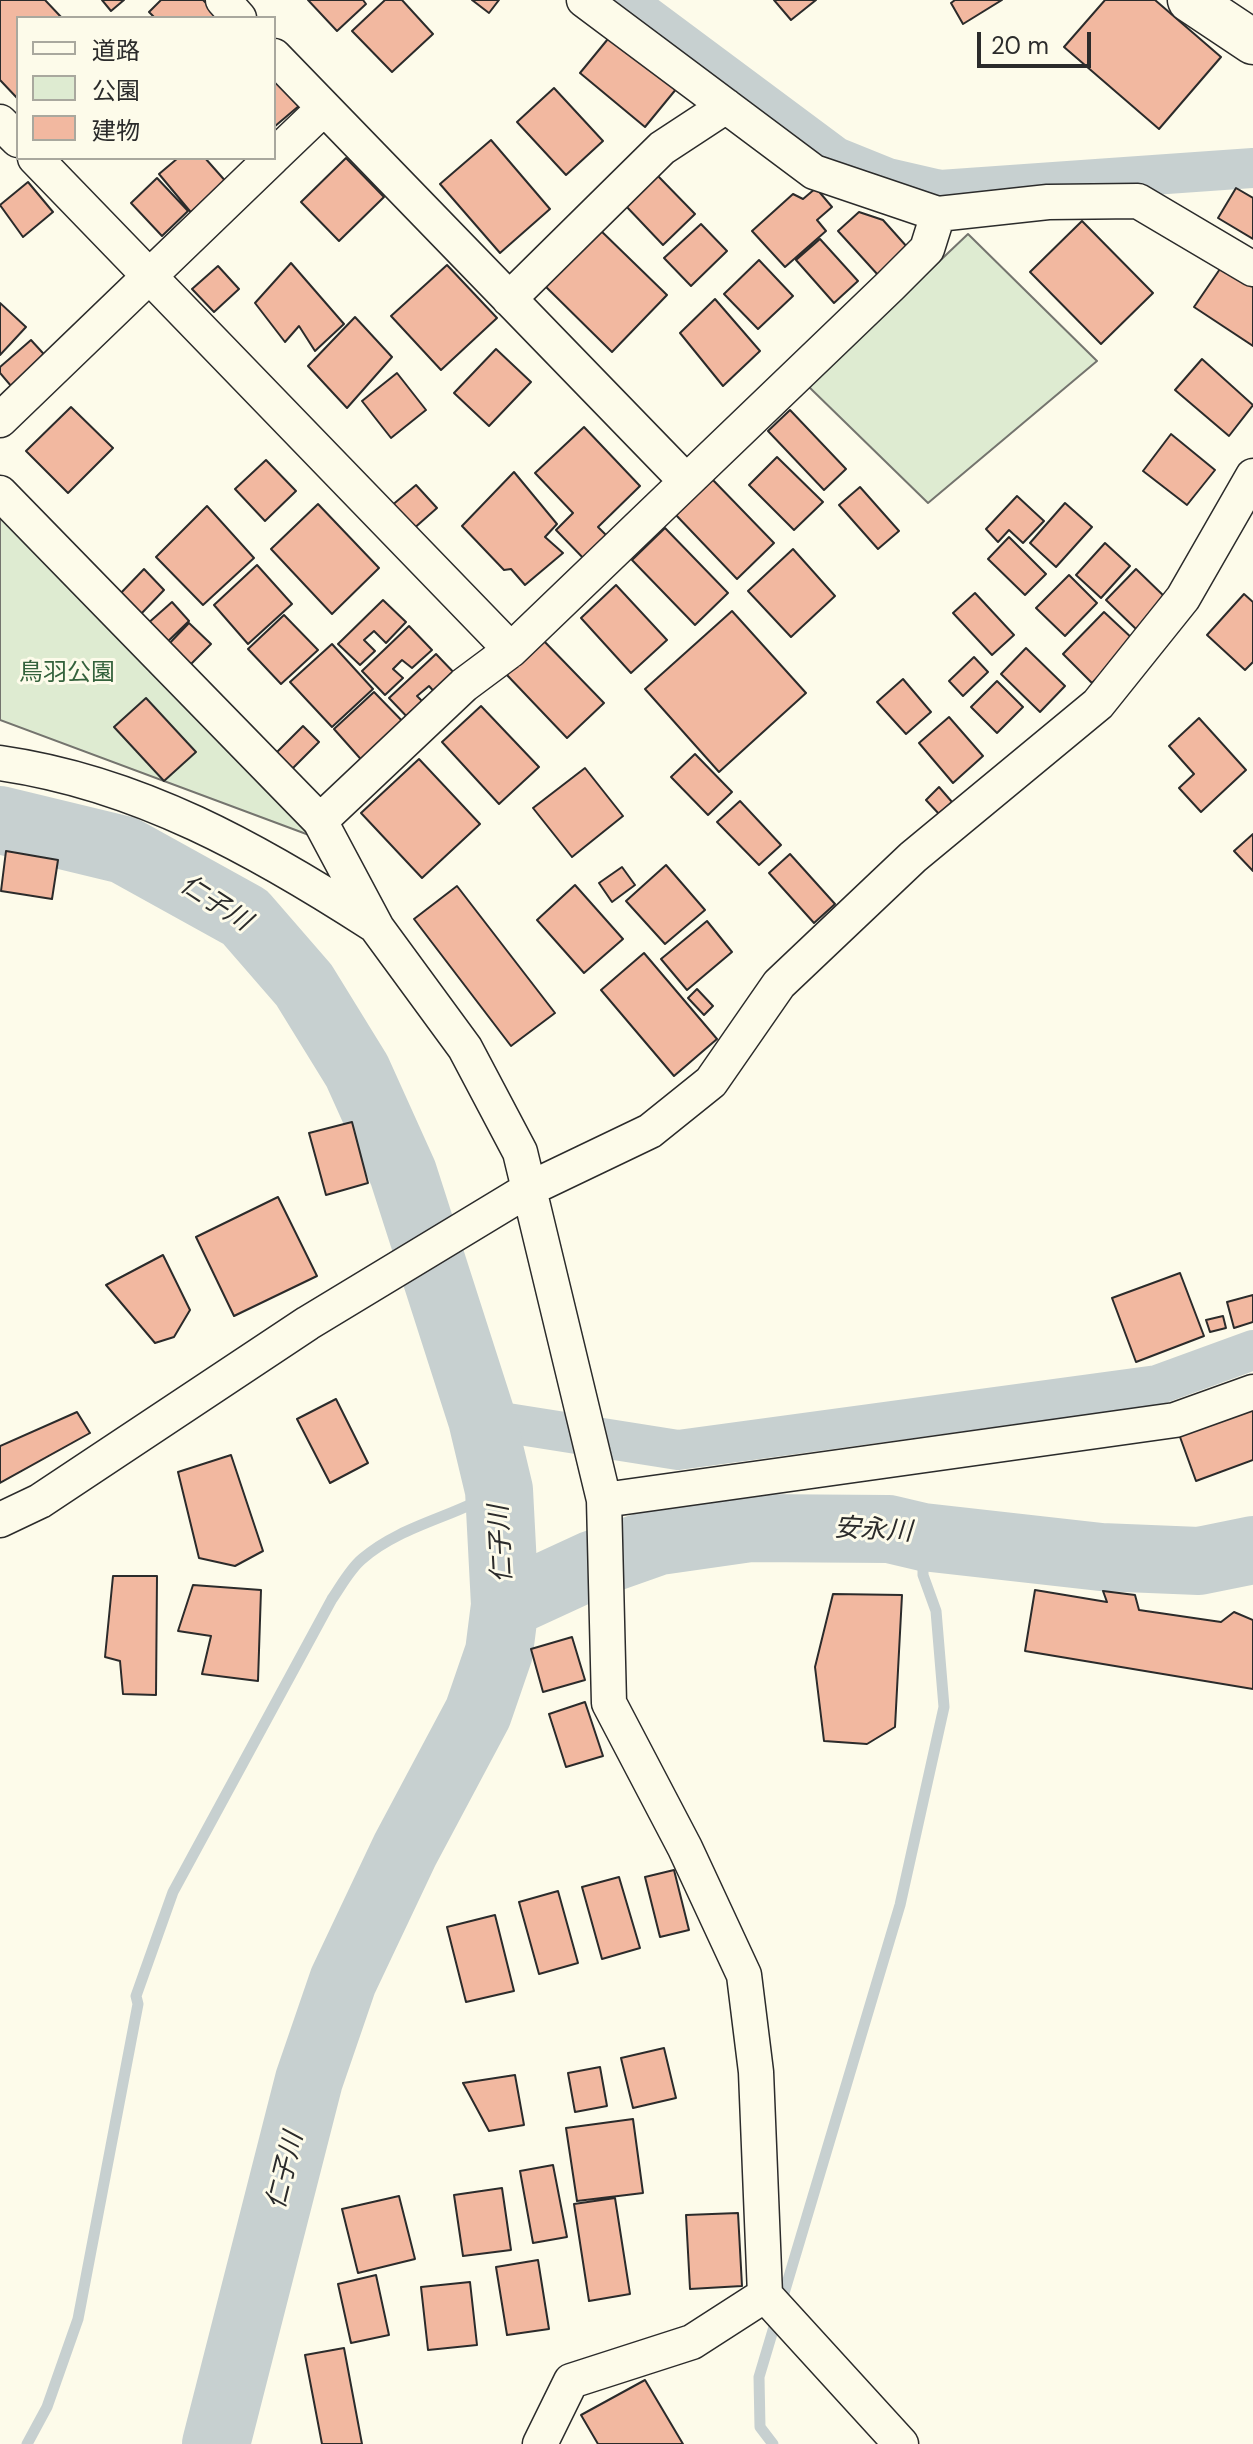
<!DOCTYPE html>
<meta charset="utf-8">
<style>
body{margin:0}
#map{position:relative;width:1253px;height:2444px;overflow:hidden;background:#fdfbea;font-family:"DM Sans","Noto Sans JP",sans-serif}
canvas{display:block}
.legend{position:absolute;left:16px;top:16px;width:260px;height:144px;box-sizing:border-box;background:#fdfbea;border:2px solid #a9a89e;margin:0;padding:10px 14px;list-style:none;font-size:24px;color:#2b2b2b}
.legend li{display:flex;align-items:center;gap:16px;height:40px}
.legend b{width:40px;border:2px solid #a9a89e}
.scale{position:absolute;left:977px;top:32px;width:114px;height:36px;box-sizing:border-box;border:4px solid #2b2b2b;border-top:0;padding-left:10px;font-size:24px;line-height:28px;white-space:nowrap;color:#2b2b2b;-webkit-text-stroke:6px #fdfbea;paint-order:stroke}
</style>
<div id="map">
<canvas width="1253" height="2444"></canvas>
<ul class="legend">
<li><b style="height:10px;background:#fdfbea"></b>道路</li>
<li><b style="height:22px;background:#deebd1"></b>公園</li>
<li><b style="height:22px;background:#f2b8a0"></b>建物</li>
</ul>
<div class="scale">20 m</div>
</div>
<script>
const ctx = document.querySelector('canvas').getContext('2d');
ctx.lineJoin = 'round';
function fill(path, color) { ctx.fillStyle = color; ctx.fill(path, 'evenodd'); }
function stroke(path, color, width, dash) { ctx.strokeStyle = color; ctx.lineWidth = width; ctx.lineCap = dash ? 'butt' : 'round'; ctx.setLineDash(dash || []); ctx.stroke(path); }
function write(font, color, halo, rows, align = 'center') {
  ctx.font = font + ' "DM Sans","Noto Sans JP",sans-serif'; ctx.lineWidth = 6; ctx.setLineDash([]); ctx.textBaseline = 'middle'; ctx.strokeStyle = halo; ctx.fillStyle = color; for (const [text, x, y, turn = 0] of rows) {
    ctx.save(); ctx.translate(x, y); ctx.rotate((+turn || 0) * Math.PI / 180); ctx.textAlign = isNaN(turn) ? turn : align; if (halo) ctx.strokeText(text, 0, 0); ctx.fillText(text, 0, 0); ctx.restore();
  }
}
const green = new Path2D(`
 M968,234l129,127 -169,142 -120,-117z
 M0,507l317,331 -317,-118z`);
fill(green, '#deebd1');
stroke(green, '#74746e', 2);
stroke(new Path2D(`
 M27,2444l20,-37 31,-88 60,-315 -2,-8 37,-104 159,-293c9,-13 18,-30 30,-40 39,-34 93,-42 137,-69
 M773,2444l-13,-17 -1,-50 141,-472 44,-198 -8,-96 -13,-36v-38`), '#c7d0d0', 11);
stroke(new Path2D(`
 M625,0l211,157 52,21 52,12 313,-22
 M482,1419l196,31 479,-65 96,-35`), '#c7d0d0', 40);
stroke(new Path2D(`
 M0,820l124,30 121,67 59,68 53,86 46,102 79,246 17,71 6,115 -6,47 -21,61 -73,137 -62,131 -34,99 -93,364
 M505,1605l89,-41 65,-23 91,-13 139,1 34,8 178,20 98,4 54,-11`), '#c7d0d0', 68);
const building = new Path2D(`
 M0,0h45l17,18h-44v81l-18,-19z
 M102,0h22l-13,11z
 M161,0h42l18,18h-66l-6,-6z
 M308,0h55l3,4 -29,27z
 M385,0h17l31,34 -41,38 -40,-41z
 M472,0h27l-10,13z
 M774,0h42l-25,20z
 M955,0h47l-39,24 -12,-21z
 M1105,0h50l66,57 -62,72 -95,-82z
 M612,34l65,54 -32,39 -65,-54z
 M274,74l26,31 -26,22z
 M554,88l49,53 -37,34 -49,-53z
 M491,140l59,69 -50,44 -60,-69z
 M178,158h27l23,26 -34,32 -35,-42z
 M346,158l38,39 -45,44 -38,-39z
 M657,175l38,39 -32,31 -38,-40z
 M157,178l31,33 -26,25 -31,-33z
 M28,182l25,30 -30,25 -23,-32z
 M816,188l16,19 -15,13 9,11 -41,36 -33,-36 41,-37 10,5z
 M1236,188l17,10v41l-35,-21z
 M859,212l24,8 25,28 -30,27 -40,-44z
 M1082,221l71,72 -52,51 -71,-72z
 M701,224l26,27 -36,35 -27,-28z
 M597,227l70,68 -55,57 -70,-69z
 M820,239l38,42 -24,22 -38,-43z
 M759,260l34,36 -35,33 -34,-35z
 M291,263l53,61 -29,27 -16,-25 -14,16 -30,-39z
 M447,265l50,53 -56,52 -50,-54z
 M218,266l21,23 -25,23 -22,-23z
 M1222,266l31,21v59l-59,-39z
 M715,299l45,52 -37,35 -43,-53z
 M0,303l26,24 -26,28z
 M355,317l37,40 -45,51 -39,-42z
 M31,340l20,22 -34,31 -17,-20v-6z
 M496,349l35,33 -42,44 -35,-33z
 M1202,359l51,46 -24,31 -54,-46z
 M397,373l29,37 -35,28 -29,-37z
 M71,407l42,41 -45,45 -42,-42z
 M790,410l56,59 -22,21 -56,-59z
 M584,427l56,59 -42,41 12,12 -23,23 -31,-32 17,-17 -38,-40z
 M1171,434l44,36 -28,35 -44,-34z
 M777,457l46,45 -29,28 -45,-45z
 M266,460l30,31 -31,30 -30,-32z
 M514,472l43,52 -12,13 18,16 -38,32 -14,-16 -7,1 -42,-44z
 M712,479l62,64 -37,36 -62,-65z
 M416,485l21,23 -26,23 -21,-24z
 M860,487l39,44 -21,18 -39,-44z
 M1017,496l27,25 -21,22 -14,-13 -11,12 -12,-13z
 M1065,503l27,24 -36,40 -26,-24z
 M318,504l61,64 -47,46 -61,-65z
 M207,506l47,52 -51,47 -47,-48z
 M665,528l63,65 -33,32 -63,-65z
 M1009,537l37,37 -21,21 -37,-36z
 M1105,543l25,23 -29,32 -25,-23z
 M793,549l42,47 -44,41 -43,-46z
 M257,565l35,39 -44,40 -34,-39z
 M144,569l20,21 -24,25 -21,-20z
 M1136,569l30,29 -30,31 -30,-29z
 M1069,575l28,28 -32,33 -29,-28z
 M616,585l51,55 -36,33 -50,-55z
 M975,593l39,42 -22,20 -39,-42z
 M1244,594l9,8v60l-8,8 -38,-35z
 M383,600l23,22 -20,21 -12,-12 -10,9 11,11 -15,14 -22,-21z
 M172,602l17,19 -26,25 -17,-21z
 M732,611l74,82 -87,79 -74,-83z
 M1104,612l30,28 -42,43 -29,-29z
 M284,615l34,35 -37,34 -33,-35z
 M189,623l22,21 -24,24 -21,-21z
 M409,626l23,24 -20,18 -10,-8 -9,9 10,9 -18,17 -23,-24z
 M542,639l62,64 -37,35 -61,-64z
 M332,644l41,45 -41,38 -42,-45z
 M1026,648l39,38 -25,26 -39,-38z
 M436,654l23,24 -20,19 -10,-11 -12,10 11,11 -16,15 -23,-24z
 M974,657l14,15 -25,24 -14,-15z
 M903,679l28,33 -25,22 -29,-32z
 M997,681l26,26 -26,26 -26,-26z
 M374,692l34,35 -42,38 -32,-36z
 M146,698l50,54 -32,29 -50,-54z
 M481,706l58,61 -40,37 -57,-62z
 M949,717l34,39 -30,27 -34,-40z
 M1199,718l47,52 -45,42 -22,-24 15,-14 -25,-28z
 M303,726l16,16 -30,30 -16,-16z
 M695,754l37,38 -24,23 -37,-38z
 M419,759l61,65 -58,54 -61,-65z
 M585,768l38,48 -51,41 -39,-49z
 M939,787l13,15 -13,12 -13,-14z
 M740,801l41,44 -22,20 -42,-43z
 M1253,834v37l-19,-20z
 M6,851l52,9 -6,39 -51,-8z
 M790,854l45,50 -21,19 -45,-50z
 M666,865l39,45 -40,34 -39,-43z
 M622,867l13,18 -23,17 -13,-19z
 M575,885l48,54 -39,34 -47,-53z
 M457,886l98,127 -44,33 -97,-127z
 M707,921l25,31 -45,38 -26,-31z
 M644,953l73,86 -43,37 -73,-86z
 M697,989l16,17 -9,9 -16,-17z
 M352,1122l16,61 -42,12 -17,-62z
 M278,1197l39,79 -83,40 -38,-79z
 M163,1255l27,55 -16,27 -19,6 -49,-58z
 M1180,1273l24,63 -68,26 -24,-64z
 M1253,1295v27l-19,6 -7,-26z
 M1223,1316l3,12 -16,4 -4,-12z
 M1253,1398v62l-57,21 -20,-55z
 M336,1399l32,64 -38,20 -33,-64z
 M77,1412l13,21 -90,50v-37z
 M231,1455l32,96 -28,15 -36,-8 -21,-86z
 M113,1576h44l-1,119 -33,-1 -3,-33 -15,-4z
 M193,1585l68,5 -3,91 -56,-7 9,-38 -33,-5z
 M1035,1590l72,12 -4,-11 32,4 4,15 82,12 13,-10 19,8v69l-228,-38z
 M833,1594l69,1 -7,132 -28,17 -43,-3 -9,-74z
 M572,1637l13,43 -42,12 -12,-43z
 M585,1702l18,54 -37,11 -17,-53z
 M674,1870l15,60 -29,7 -15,-60z
 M619,1877l21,71 -38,11 -20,-72z
 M558,1891l20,72 -39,11 -20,-72z
 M495,1915l19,76 -48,11 -19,-75z
 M664,2048l12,50 -43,10 -12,-50z
 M600,2067l7,39 -32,6 -7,-39z
 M515,2075l9,50 -35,6 -26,-48z
 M633,2119l10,74 -66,8 -11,-73z
 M553,2165l14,72 -34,6 -13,-72z
 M502,2188l9,62 -48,6 -9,-61z
 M399,2196l16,63 -57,14 -16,-64z
 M615,2198l15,96 -41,7 -15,-97z
 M738,2213l4,73 -52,3 -4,-74z
 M538,2260l11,69 -42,6 -11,-68z
 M376,2275l13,60 -38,8 -13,-59z
 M470,2282l7,63 -49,5 -7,-63z
 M344,2348l18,96h-40l-17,-89z
 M645,2380l38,64h-85l-17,-29z`);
fill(building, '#f2b8a0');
stroke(building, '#2b2b2b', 2);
const street = new Path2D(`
 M223,0l16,18
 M584,0l230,172 124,42 110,-12 90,-1 115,68
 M274,56l412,425
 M0,122l18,18
 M274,156l48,-46
 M35,158l476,492
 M509,299l153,-151 64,-42
 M0,420l272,-262
 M0,493l320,328 57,107 88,120 55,104 84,348 5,203 76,145 59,127 12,97 9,223 136,149
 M0,763c139,20 258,87 374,162
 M320,821l144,-136 47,-35 379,-364 37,-37 11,-35
 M604,1500l571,-80 78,-28
 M0,1520l40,-19 268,-178 223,-135 119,-57 61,-49 68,-98 134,-127 185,-153 85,-106 70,-122
 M540,2444l31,-63 121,-39 73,-47`);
const secondary = new Path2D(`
 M1190,0l63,42`);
stroke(street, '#2b2b2b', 37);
stroke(secondary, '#2b2b2b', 47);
stroke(street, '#fdfbea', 34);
stroke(secondary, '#fdfbea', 44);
write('24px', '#34623c', '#fdfbea', [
 ["鳥羽公園",67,674]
]);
write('italic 26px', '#2b2b2b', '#fdfbea', [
 ["仁子川",215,904,33],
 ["安永川",873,1531,3],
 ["仁子川",502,1544,-93],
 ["仁子川",286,2171,-76]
]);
</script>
